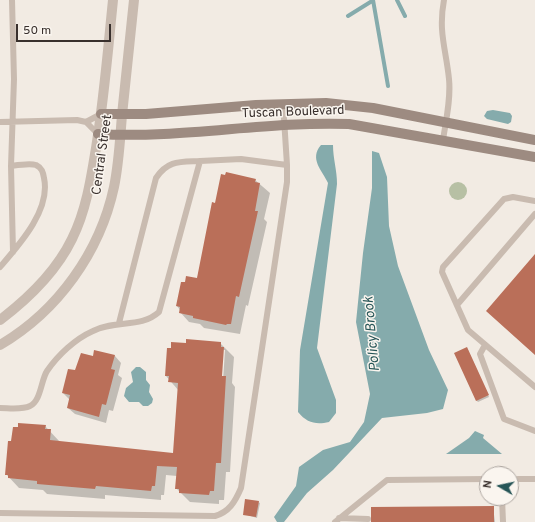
<!DOCTYPE html>
<style>
body{margin:0}
#map{position:relative;width:535px;height:522px;overflow:hidden;background:#f2ebe3;font-family:Overpass,sans-serif}
canvas{display:block}
.north{position:absolute;left:479px;top:466px;width:40px;height:40px;box-sizing:border-box;background:#faf5ef;border:1px solid #ada6a1;border-radius:50%;rotate:279deg;font-size:11px;font-weight:700;line-height:16px;text-align:center;color:#39302d}
.north::after{content:'';display:block;margin:auto;width:14px;height:18px;background:#265557;clip-path:polygon(50% 0,100% 100%,50% 72%,0 100%)}
.scale{position:absolute;left:16px;top:24px;width:95px;height:18px;box-sizing:border-box;border:2px solid #39302d;border-top:0;padding-left:5px;font-size:12px;line-height:14px;white-space:nowrap;color:#39302d;-webkit-text-stroke:3px #faf5ef;paint-order:stroke}
</style>
<div id="map">
<canvas width="535" height="522"></canvas>
<div class="north">N</div>
<div class="scale">50 m</div>
</div>
<script>
const ctx = document.querySelector('canvas').getContext('2d');
ctx.lineJoin = 'round';
function fill(path, color) { ctx.fillStyle = color; ctx.fill(path, 'evenodd'); }
function stroke(path, color, width, dash) { ctx.strokeStyle = color; ctx.lineWidth = width; ctx.lineCap = dash ? 'butt' : 'round'; ctx.setLineDash(dash || []); ctx.stroke(path); }
function write(font, color, halo, rows, align = 'center') {
  ctx.font = font + ' Overpass,sans-serif'; ctx.lineWidth = 3; ctx.setLineDash([]); ctx.textBaseline = 'middle'; ctx.strokeStyle = halo; ctx.fillStyle = color; for (const [text, x, y, turn = 0] of rows) {
    ctx.save(); ctx.translate(x, y); ctx.rotate((+turn || 0) * Math.PI / 180); ctx.textAlign = isNaN(turn) ? turn : align; if (halo) ctx.strokeText(text, 0, 0); ctx.fillText(text, 0, 0); ctx.restore();
  }
}
fill(new Path2D(`
 M449 191a9 9 0 1 1 18 0a9 9 0 1 1-18 0Z`), '#b7c0a4');
fill(new Path2D(`
 M493,110l17,3 2,3 -1,6 -3,2 -21,-5 -3,-3 3,-5z
 M321,145h12c0,14 4,25 4,39l-20,164 19,52v13l-7,9c-13,3 -22,1 -31,-10l2,-62 28,-167c-6,-13 -19,-24 -7,-38z
 M372,151l7,2 8,24 2,49 9,40 31,84 19,40 -5,19 -16,4 -45,5 -49,52 -26,23 -23,29h-7l-3,-5 22,-31 3,-19 24,-17 27,-8 14,-20 6,-28 -14,-72 7,-69 9,-65z
 M136,367h4l6,5v8l4,5 -1,7 4,7 -1,4 -4,3h-5l-4,-4h-10l-5,-6 2,-8 7,-6 -2,-10z
 M475,431l9,4 -1,3 19,16h-56l23,-16z`), '#85abac');
fill(new Path2D(`
 M255,180l15,13 -6,26 3,3 -19,84 -2,-1 -6,29 -36,-6 -4,-4 -11,-2 -9,-10v-2l-3,-4 9,-23 11,-4 19,-75z
 M220,343l14,14 -2,26 3,4 -5,85h-4l-2,28h-5v4l-29,-2 -14,-14 1,-12 -11,-1 -2,20h-3v5l-56,-5v4l-58,-5 -4,-4 -24,-2 -13,-14 6,-32 33,-16 15,16 114,12 5,-63 -13,-15zM223,350h2l-2,31h-2z
 M467,348l22,49 -11,5 -2,-2z
 M115,356l6,7 -3,12 4,3 -9,33 -4,-1 -3,13 -31,-9 -7,-6 2,-8 -7,-7 12,-22 18,-13z
 M258,502l2,1 -3,15 -13,-4z
 M493,507l2,15h-123z`), '#0003');
stroke(new Path2D(`
 M373,0l15,86
 M397,0l8,16
 M348,16l24,-15`), '#85abac', 4);
fill(new Path2D(`
 M226,172l30,7 -1,3 5,1 -5,28h3l-19,86 -3,-1 -5,28h-4l-1,1 -33,-7v-2l-14,-3 1,-6 -4,-1 5,-24h4l1,-6 11,2 15,-76 3,1 6,-29 4,1z
 M535,254v101l-49,-44z
 M186,339l35,3v5h3l-2,29h4l-5,87h-5l-2,28h-4l-1,4 -30,-2v-4h-4l2,-22 -20,-1 -2,20h-3l-1,5 -55,-5 -1,3 -58,-5v-3l-29,-3v-3h-3l3,-34h3l2,-14h5v-4l28,2 -1,4h6l-1,11 123,13 5,-70 -10,-1 1,-6h-4l2,-28h4v-6l15,1z
 M467,347l22,48 -13,6 -22,-48z
 M94,350l21,5 -4,14 4,1 -9,35 -4,-1 -3,13 -32,-9 3,-13 -8,-2 6,-24 7,1 6,-17 12,3z
 M245,499l14,2 -3,16 -13,-2z
 M494,506v16h-123v-15z`), '#ba6f59');
stroke(new Path2D(`
 M0,122l77,-2 9,2 12,12
 M86,122l15,-8
 M443,140c3,-20 8,-41 6,-61 -3,-30 -11,-47 -5,-79
 M11,166l3,-87 -2,-79
 M535,201l-22,-4 -9,2 -61,68 -1,5 26,58 67,57
 M0,267c19,-22 51,-57 44,-89 -1,-6 -2,-10 -8,-13 -6,-2 -18,0 -25,1l2,86
 M457,305l78,-91
 M119,323l37,-145c12,-18 24,-16 44,-17
 M485,345l-5,9 24,65 31,12
 M0,408c9,0 22,2 30,-2 11,-5 11,-26 17,-35 11,-16 28,-32 46,-40 24,-12 47,-2 66,-19l41,-151 41,-2 46,6 -4,-62
 M518,479h17
 M502,498l1,24
 M0,513l215,3c14,-4 20,-14 26,-28l46,-306v-17
 M339,518l29,1
 M335,522l52,-42 100,-1`), '#c9bbb0', 6);
stroke(new Path2D(`
 M0,320c29,-22 56,-48 72,-81 14,-28 19,-60 24,-91 8,-49 12,-99 17,-148
 M0,345c58,-34 100,-93 114,-158 5,-24 6,-48 8,-72 4,-39 8,-77 12,-115`), '#c9bbb0', 10);
stroke(new Path2D(`
 M101,114h45l110,-9 70,-2 47,5 162,32
 M98,134c84,5 167,-13 251,-10l186,33`), '#9d8b81', 10);
write('13px', '#39302d', '#faf5ef', [
 ["Tuscan Boulevard",293,113,-2],
 ["Central Street",103,155,-82]
]);
write('italic 14px', '#265557', '#faf5ef', [
 ["Policy Brook",373,334,-95]
]);
</script>
